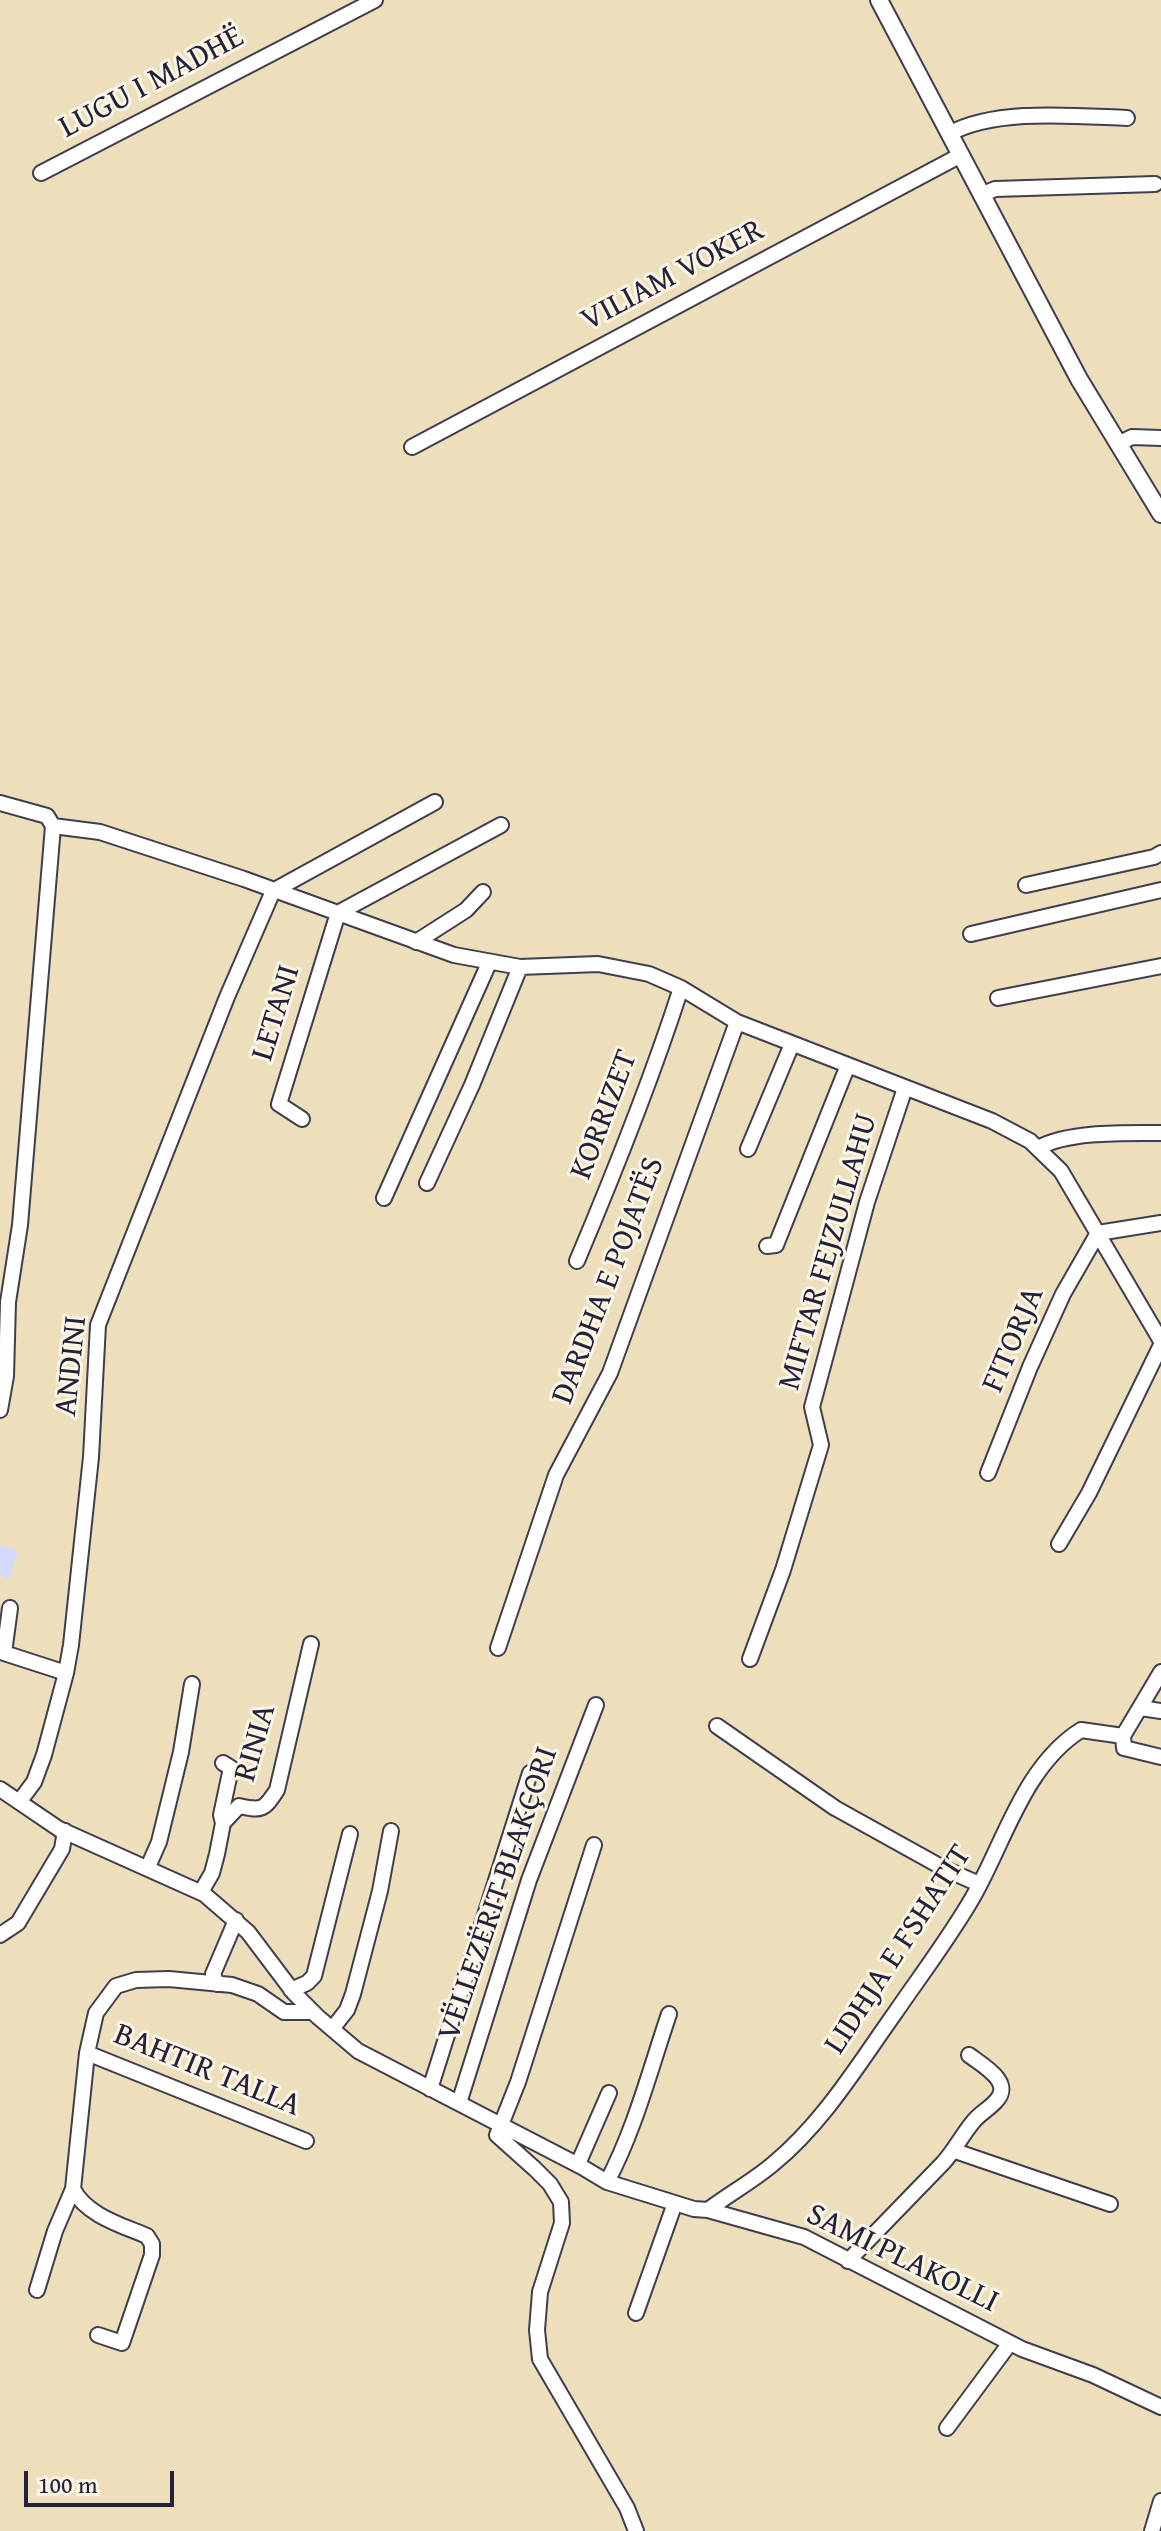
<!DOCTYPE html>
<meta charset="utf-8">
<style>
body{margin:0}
#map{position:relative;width:1161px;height:2531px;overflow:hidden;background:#eddebc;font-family:"Gentium Book Plus",serif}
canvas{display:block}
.scale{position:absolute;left:24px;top:2471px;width:150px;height:36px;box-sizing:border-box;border:4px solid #22223b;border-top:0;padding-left:10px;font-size:24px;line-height:28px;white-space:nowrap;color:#22223b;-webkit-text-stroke:6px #fcf5e5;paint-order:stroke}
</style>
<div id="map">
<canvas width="1161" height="2531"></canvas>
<div class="scale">100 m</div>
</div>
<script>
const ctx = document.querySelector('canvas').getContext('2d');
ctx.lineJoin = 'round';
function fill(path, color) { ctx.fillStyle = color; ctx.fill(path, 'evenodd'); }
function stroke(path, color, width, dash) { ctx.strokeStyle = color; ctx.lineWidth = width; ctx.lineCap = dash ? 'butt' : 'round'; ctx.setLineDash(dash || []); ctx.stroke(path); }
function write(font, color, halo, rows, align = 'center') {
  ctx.font = font + ' "Gentium Book Plus",serif'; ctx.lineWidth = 6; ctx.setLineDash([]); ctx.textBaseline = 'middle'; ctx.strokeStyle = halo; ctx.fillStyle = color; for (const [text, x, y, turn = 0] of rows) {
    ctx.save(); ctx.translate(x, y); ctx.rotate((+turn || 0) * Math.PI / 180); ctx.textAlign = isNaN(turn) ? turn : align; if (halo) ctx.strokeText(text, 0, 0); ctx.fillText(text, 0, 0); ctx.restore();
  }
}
fill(new Path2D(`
 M0,1545l18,6 -9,28 -9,-3z`), '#d2d9f9');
const minor = new Path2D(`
 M949,134c46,-26 126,-18 178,-16
 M41,173l334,-173
 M981,195l14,-6 160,-5
 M1118,444l14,-7 29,1
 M412,447l549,-292
 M0,803l47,13 6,10 47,6 144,47 210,76 66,12 78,-3 51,10 32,14 56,34 255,99 38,20 31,30 100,170
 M1026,885l128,-28 7,-4
 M273,891l162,-89
 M338,913l163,-88
 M971,934l190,-44
 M416,942l50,-32 17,-18
 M998,998l163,-32
 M302,1119l-23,-15 59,-191
 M1038,1148c30,-17 88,-15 123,-15
 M748,1149l44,-105
 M427,1183l45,-98 48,-118
 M384,1198l105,-235
 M1098,1233l63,-10
 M767,1246l9,-1 72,-180
 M577,1261c38,-90 74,-180 104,-273
 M0,1410l6,-34 2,-74 12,-77 33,-399
 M988,1473l42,-106 33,-73 35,-61
 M1059,1544l30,-51 72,-148
 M10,1608l-6,45 62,20
 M498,1648l58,-173 54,-102 127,-351
 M750,1659l33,-89 38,-125 -9,-38 55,-205 38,-114
 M1161,1672l-38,64 1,12 37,9
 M1141,1708l20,3
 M717,1726l118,82 110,61 34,15
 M0,1789l59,40 145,65 44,38 46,61 24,24 40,34 224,116 25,15 87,27 14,1 96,27 218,112 71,26 68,32
 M19,1802l15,-20 10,-27 22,-82 5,-28 20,-188 7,-132 129,-328 46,-106
 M223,1823l16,-17c23,5 25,4 38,-16l34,-146
 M594,1845l-76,237 -21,53 38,34 15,15 11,18 1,21 -22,69 -3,38 3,29 87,149 9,23
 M148,1867l11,-25 22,-90 11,-68
 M201,1892l11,-19 5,-19 6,-31 -2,-8 10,-47 -8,-5
 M0,1935l18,-12 44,-74 3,-18
 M217,1984l-4,-10 23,-54
 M291,1990l16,-7 7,-7 36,-142
 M332,2029l15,-19 6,-16 27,-103 11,-60
 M87,2053l219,88
 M430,2089l100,-316
 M459,2103l70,-223 67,-175
 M955,2151l155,53
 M578,2164l31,-71
 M607,2182c28,-53 43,-112 62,-168
 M708,2210c21,-16 45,-29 65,-46 50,-41 85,-99 122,-151 26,-38 55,-76 78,-116 32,-56 51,-131 108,-167l42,6
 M848,2261l95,-98c12,-13 19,-28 30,-41 6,-8 16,-13 23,-21 18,-19 -14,-36 -27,-46
 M37,2290l18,-59 18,-42
 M636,2313l39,-110
 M98,2335l24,8 30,-88v-11l-5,-8c-26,-11 -61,-21 -74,-47l14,-136 9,-40 20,-27 20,-6 33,-1 63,6 26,9 26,18h29
 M947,2428l63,-85
 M1152,2531l9,-30`);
const major = new Path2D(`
 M879,0l200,379 82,135`);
stroke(minor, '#403e4e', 18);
stroke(major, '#403e4e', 20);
stroke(minor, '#fff', 14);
stroke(major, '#fff', 16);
write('32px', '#22223b', '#fcf5e5', [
 ["LUGU I MADHË",152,83,-28],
 ["VILIAM VOKER",673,276,-28],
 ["LETANI",277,1013,-73],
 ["KORRIZET",605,1115,-69],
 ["MIFTAR FEJZULLAHU",829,1252,-74],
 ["DARDHA E POJATËS",609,1281,-69],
 ["FITORJA",1014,1340,-67],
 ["ANDINI",72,1366,-84],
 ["RINIA",256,1743,-74],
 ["VËLLEZËRIT BLAKÇORI",499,1894,-71],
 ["LIDHJA E FSHATIT",899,1950,-57],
 ["BAHTIR TALLA",207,2071,22],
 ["SAMI PLAKOLLI",902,2259,26]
]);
</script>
